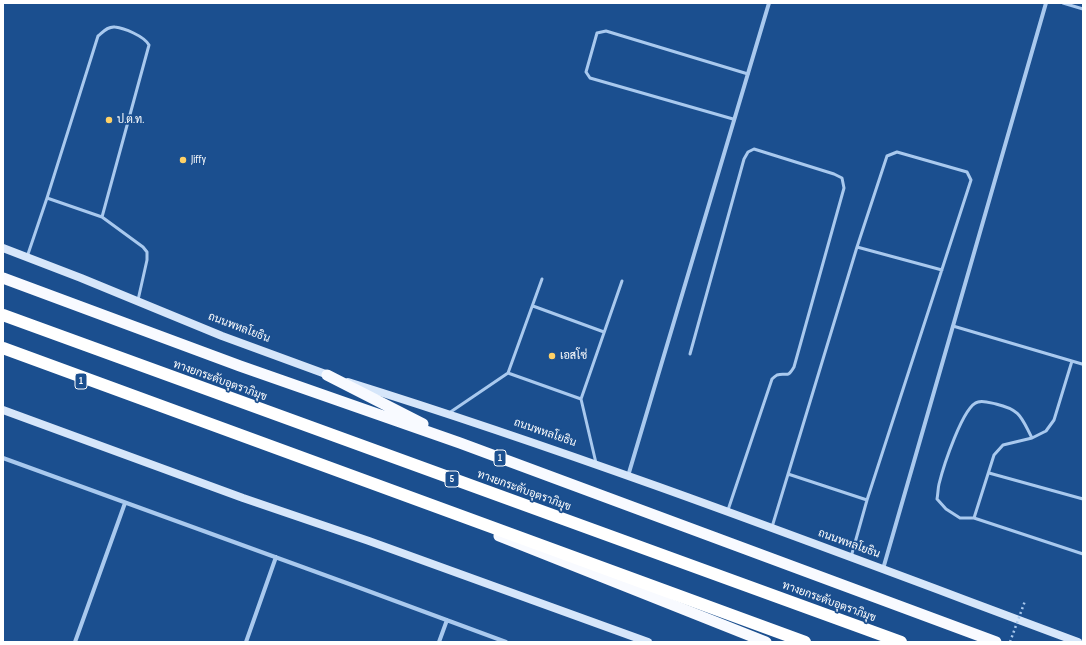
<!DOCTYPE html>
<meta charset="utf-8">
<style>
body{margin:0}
#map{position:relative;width:1086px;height:645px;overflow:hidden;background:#1b4f8f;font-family:"Sofia Sans Condensed",sans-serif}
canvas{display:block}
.frame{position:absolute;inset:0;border:4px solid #fff;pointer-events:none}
</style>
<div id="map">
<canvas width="1086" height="645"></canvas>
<div class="frame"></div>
</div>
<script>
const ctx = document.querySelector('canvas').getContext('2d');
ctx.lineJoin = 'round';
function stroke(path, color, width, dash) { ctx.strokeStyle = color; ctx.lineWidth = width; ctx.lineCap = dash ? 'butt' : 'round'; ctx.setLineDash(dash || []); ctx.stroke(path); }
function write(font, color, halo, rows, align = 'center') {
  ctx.font = font + ' "Sofia Sans Condensed",Sarabun,sans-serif'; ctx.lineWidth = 3.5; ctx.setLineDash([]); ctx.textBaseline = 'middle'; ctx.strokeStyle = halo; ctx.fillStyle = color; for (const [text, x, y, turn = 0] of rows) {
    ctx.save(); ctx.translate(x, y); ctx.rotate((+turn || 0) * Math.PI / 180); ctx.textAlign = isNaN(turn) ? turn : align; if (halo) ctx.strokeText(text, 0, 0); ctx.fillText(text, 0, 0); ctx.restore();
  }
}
stroke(new Path2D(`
 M1063,3l20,6
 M733,119l-143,-41 -4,-6 11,-39 9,-2 142,43
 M47,198l55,19 41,30 4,5v8l-9,40
 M857,247l85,23
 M27,257l20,-59 51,-162c5,-4 10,-10 17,-9 9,1 29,9 34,18l-47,172
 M533,306l71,26
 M953,326l129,38
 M690,354l54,-195 4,-7 6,-3 80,25 8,4 2,10 -50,179c-7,12 -7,5 -17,8 -2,1 -4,3 -5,4l-44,131
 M508,373l34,-94
 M581,399l41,-118
 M449,413l59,-40 73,26 15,64
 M1032,438c-11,-21 -11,-28 -36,-34 -5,-1 -13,-4 -18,-2 -15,3 -35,66 -39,82 -1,4 -1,10 -2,15l9,10 14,9h14l109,36
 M989,473l94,26
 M788,474l79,26
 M974,518l20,-63 9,-10 29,-7 14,-7 8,-11 18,-59
 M772,527l85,-280 30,-91 10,-4 70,20 4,8 -104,320 -16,57`), '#a9c9ee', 3);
stroke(new Path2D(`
 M3,458l349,127 154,57
 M628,476l141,-473
 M883,569l163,-566
 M75,642l50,-139
 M246,642l30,-85
 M439,642l8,-22`), '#a9c9ee', 4);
stroke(new Path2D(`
 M3,248l78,30 141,58 109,40
 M348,382c247,77 488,170 730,260
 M3,410l240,88 126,43 279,101`), '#d6e6fa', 8);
stroke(new Path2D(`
 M3,278l237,88 220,77 536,199
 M327,375l96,49
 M499,536l267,106`), '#f8faff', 11);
stroke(new Path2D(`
 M3,315l898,327
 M3,348l802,294`), '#fff', 12);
stroke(new Path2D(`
 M1010,642l15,-41`), '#a9c9ee', 2.5, [2, 3]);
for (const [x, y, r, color] of [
 [109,120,4,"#ffd166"],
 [183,160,4,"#ffd166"],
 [552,356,4,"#ffd166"]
]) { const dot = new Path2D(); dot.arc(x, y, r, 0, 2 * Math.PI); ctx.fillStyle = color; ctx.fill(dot); stroke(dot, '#1b4f8f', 1.5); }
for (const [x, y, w] of [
 [81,381,12],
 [500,458,12],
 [452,479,14]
]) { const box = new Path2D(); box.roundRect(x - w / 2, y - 8, w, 16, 3); ctx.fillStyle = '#1b4f8f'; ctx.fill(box); stroke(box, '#fff', 1); }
write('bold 10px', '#fff', null, [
 ["1",81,381],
 ["1",500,458],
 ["5",452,479]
]);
write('11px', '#fff', '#1b4f8f', [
 ["ป.ต.ท.",117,120],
 ["Jiffy",191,160],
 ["เอสโซ่",560,356]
], 'left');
write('11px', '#fff', '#1b4f8f', [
 ["ถนนพหลโยธิน",239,328,21],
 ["ทางยกระดับอุตราภิมุข",220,381,20],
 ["ถนนพหลโยธิน",545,433,19],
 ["ทางยกระดับอุตราภิมุข",524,491,20],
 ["ถนนพหลโยธิน",849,544,20],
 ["ทางยกระดับอุตราภิมุข",829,602,20]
]);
</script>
